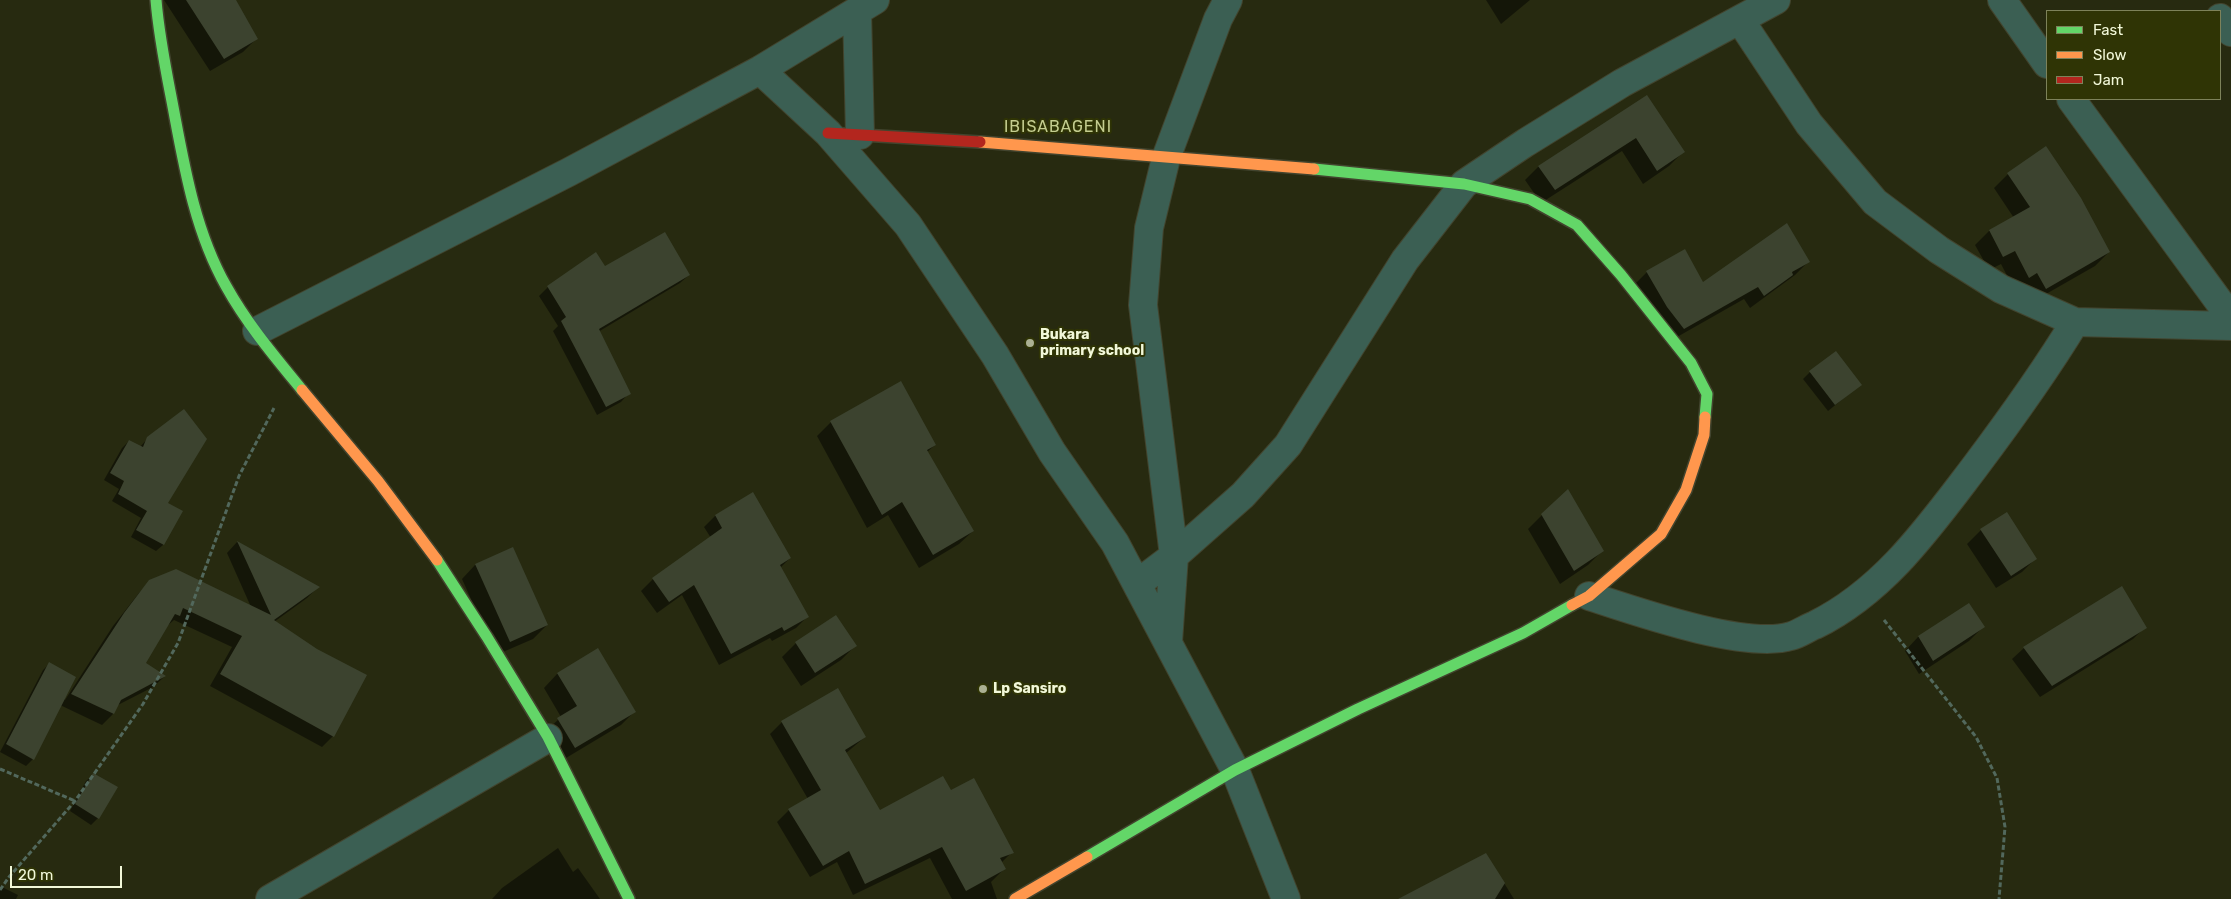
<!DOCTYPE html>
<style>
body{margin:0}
#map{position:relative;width:2231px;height:899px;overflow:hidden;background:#272a10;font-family:Rubik,sans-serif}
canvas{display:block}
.legend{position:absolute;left:2046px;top:10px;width:175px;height:90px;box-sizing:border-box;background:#2f3405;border:1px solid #7d825a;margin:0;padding:6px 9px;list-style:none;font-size:15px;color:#f2f8d9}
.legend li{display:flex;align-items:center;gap:10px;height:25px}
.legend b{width:25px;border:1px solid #7d825a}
.scale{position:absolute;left:10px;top:866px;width:112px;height:22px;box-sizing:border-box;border:2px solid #f2f8d9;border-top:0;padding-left:6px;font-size:15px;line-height:18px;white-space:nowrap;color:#f2f8d9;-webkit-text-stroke:4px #2f3405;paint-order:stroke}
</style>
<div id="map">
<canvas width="2231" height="899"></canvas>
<ul class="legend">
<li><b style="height:6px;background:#63d668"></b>Fast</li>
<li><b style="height:6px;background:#ff974d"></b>Slow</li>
<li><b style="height:6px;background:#b3261e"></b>Jam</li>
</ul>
<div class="scale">20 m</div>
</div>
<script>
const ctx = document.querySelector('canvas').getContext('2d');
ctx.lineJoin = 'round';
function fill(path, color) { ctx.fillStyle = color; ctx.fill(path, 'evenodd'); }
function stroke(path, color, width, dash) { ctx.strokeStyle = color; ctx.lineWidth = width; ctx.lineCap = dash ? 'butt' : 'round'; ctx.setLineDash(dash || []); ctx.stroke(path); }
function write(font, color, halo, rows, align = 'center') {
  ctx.font = font + ' Rubik,sans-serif'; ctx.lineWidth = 4; ctx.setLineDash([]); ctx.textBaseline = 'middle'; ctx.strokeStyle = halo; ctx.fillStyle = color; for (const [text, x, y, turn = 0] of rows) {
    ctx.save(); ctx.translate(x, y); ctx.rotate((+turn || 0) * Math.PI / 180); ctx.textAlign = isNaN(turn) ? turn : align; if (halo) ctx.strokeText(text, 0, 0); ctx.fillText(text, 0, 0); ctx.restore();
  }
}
fill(new Path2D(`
 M164,0h71l21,39 -13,13 -33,19z
 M1486,0h44l-29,24z
 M1647,96l36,56 -14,14 -26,18 -21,-33 -81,52 -16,-23 14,-14z
 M2008,174l101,78 -14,14 -63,36 -17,-11 -14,-27 -12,6 -14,-25 14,-14 25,-13 -20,-30z
 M595,254l9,14 85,7 -9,8 -82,49 31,61 -8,9 -24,13 -44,-84 5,-5 -19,-30 9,-9z
 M1808,262l-13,13 -45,33 -6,-9 -74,42 -36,-56 13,-13 55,12z
 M1810,372l50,13 -32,26 -25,-32z
 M831,422l104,23 -8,7 46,79 -14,13 -40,24 -31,-53 -21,13 -50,-92z
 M148,438l18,65 15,9 -18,33 -7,6 -25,-14 10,-19 -29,-17 7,-12 -15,-9 18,-32 7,-7 11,6z
 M753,494l37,64 -10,10 27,49 -11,11 -24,13 -2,-3 -51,27 -37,-70 -25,18 -16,-22 12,-12 58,-41 -7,-11 11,-11z
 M1542,515l60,36 -14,14 -28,19 -32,-55z
 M1981,530l54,29 -13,13 -26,16 -29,-44z
 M237,542l81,45 -11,11 -33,24 42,28 49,25 -32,61 -11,11 -112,-61 22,-39 -58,-27 -7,6 -23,38 20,13 -11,10 -37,19 -3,8 -11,11 -42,-20 -27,54 -7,7 -26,-14 43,-82 6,-6 16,36 48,-74 26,-33 11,-12 101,26 -24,-54z
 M512,549l35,76 -14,14 -37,16 -34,-76 13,-14z
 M1968,605l15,22 -14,14 -50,33 -14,-23 13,-14z
 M2145,627l-12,12 -93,58 -28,-38 12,-11z
 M796,643l59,3 -14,14 -40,26 -19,-29z
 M598,650l37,61 -14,14 -60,36 -17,-28 17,-16 -17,-29 13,-14z
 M782,722l83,15 -20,17 34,58 72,-20 61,60 -11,11 3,6 -13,13 6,17h-45l-22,-41 -77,37 -16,-33 -27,15 -33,-55 12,-12 19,-11 -38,-65z
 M93,775l5,43 -7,7 -21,-14 16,-30z
 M558,848l15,24 5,-4 22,31h-108l10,-11z
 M1486,854l28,45h-107z
 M0,886l18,9 -2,4h-16z`), '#0007');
fill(new Path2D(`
 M186,0h50l22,39 -34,20z
 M1647,95l38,57 -28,19 -21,-33 -81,52 -17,-24z
 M2046,146l35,52 29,54 -64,37 -9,-16 -8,5 -14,-27 -12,6 -14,-27 41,-23 -23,-34z
 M1787,223l23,39 -18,10 1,3 -29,21 -6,-9 -74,42 -17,-22 -21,-36 39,-22 18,33z
 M665,232l25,43 -91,54 32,65 -25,13 -45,-86 5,-4 -19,-31 49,-34 9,14z
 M1836,351l26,34 -27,20 -26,-34z
 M901,381l35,64 -9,5 47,81 -41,24 -31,-53 -20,13 -52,-94z
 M184,409l23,30 -39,64 15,8 -19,34 -28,-15 11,-19 -29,-17 6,-13 -14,-8 19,-33 14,7 4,-10z
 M1568,489l36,62 -30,20 -33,-57z
 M753,492l38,66 -11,7 29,52 -25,14 -2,-4 -51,27 -37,-69 -25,17 -17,-24 70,-50 -7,-13z
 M2007,512l30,47 -26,17 -31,-47z
 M237,541l83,46 -46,33 43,29 50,26 -33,62 -114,-63 22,-38 -59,-28 -3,8 -5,-2 -29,49 20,13 -45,24 -7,14 -43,-20 53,-81 25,-33 27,-11 95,46z
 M513,547l35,78 -38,17 -35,-78z
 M2122,586l25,42 -95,58 -29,-39z
 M1969,603l16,24 -52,34 -15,-25z
 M836,615l21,31 -42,27 -20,-31z
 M598,648l38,64 -61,36 -18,-30 20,-12 -20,-33z
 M49,662l27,15 -42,83 -28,-16z
 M838,688l28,49 -21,13 35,60 63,-34 8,14 23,-12 40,75 -14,5 6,11 -40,22 -24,-44 -77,37 -16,-33 -26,15 -35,-57 33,-19 -40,-69z
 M93,773l25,14 -19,32 -24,-15z
 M1486,853l19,30 -10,16h-97z`), '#3c432f');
const street = new Path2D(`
 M2002,0l45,64
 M857,11l3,124
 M2220,18l11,14
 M1740,20l69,104 66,78 64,48 62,39 74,33 156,4
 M760,70l68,63 80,92 87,130 57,97 63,91 120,227 51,129
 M2071,99l160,219
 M257,331l312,-159 191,-102 115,-70
 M1137,584l37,-28 69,-61 45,-50 117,-185 59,-76 61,-41 97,-60 154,-83
 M1589,596c46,15 157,54 202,40 8,-2 16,-8 24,-11 69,-34 114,-98 159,-157 36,-48 70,-95 101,-146
 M1168,642l6,-86 -31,-251 6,-77 17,-70 52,-139 10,-19
 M270,899l278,-161`);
const fast = new Path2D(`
 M156,0c3,38 11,75 18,112 11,59 22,121 52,174 21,38 49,71 76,104
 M1314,169l150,15 66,15 47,26 44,50 70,88 16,31 -2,23
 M437,560l50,77 61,100 81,162
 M1087,857l148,-87 123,-61 165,-76 49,-28`);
const slow = new Path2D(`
 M980,142l334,27
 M302,390l76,91 59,79
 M1572,605l17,-9 72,-62 25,-44 18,-55 1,-18
 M1015,899l72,-42`);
const jam = new Path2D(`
 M828,133l152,9`);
stroke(street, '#42442e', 30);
stroke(fast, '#42442e', 14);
stroke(slow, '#42442e', 14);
stroke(jam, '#42442e', 14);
stroke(new Path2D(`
 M1884,620l92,117 21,41 8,49 -6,72
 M0,769l75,32
 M0,890l9,-13 66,-76 68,-97 35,-61 61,-167 35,-68`), '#52685c', 3, [5, 2.5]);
stroke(street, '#3b5f53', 28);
stroke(fast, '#63d668', 11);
stroke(slow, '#ff974d', 11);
stroke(jam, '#b3261e', 11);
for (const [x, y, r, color] of [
 [1030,343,5,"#abb093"],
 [983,689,5,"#abb093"]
]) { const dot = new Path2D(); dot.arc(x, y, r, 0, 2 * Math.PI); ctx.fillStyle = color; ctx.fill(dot); stroke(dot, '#2f3405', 2); }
write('bold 14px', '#f2f8d9', '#2f3405', [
 ["Bukara",1040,335],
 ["primary school",1040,351],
 ["Lp Sansiro",993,689]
], 'left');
ctx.letterSpacing = '1px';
write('16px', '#c4cd90', '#2f3405', [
 ["IBISABAGENI",1058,127]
]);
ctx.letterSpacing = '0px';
</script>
